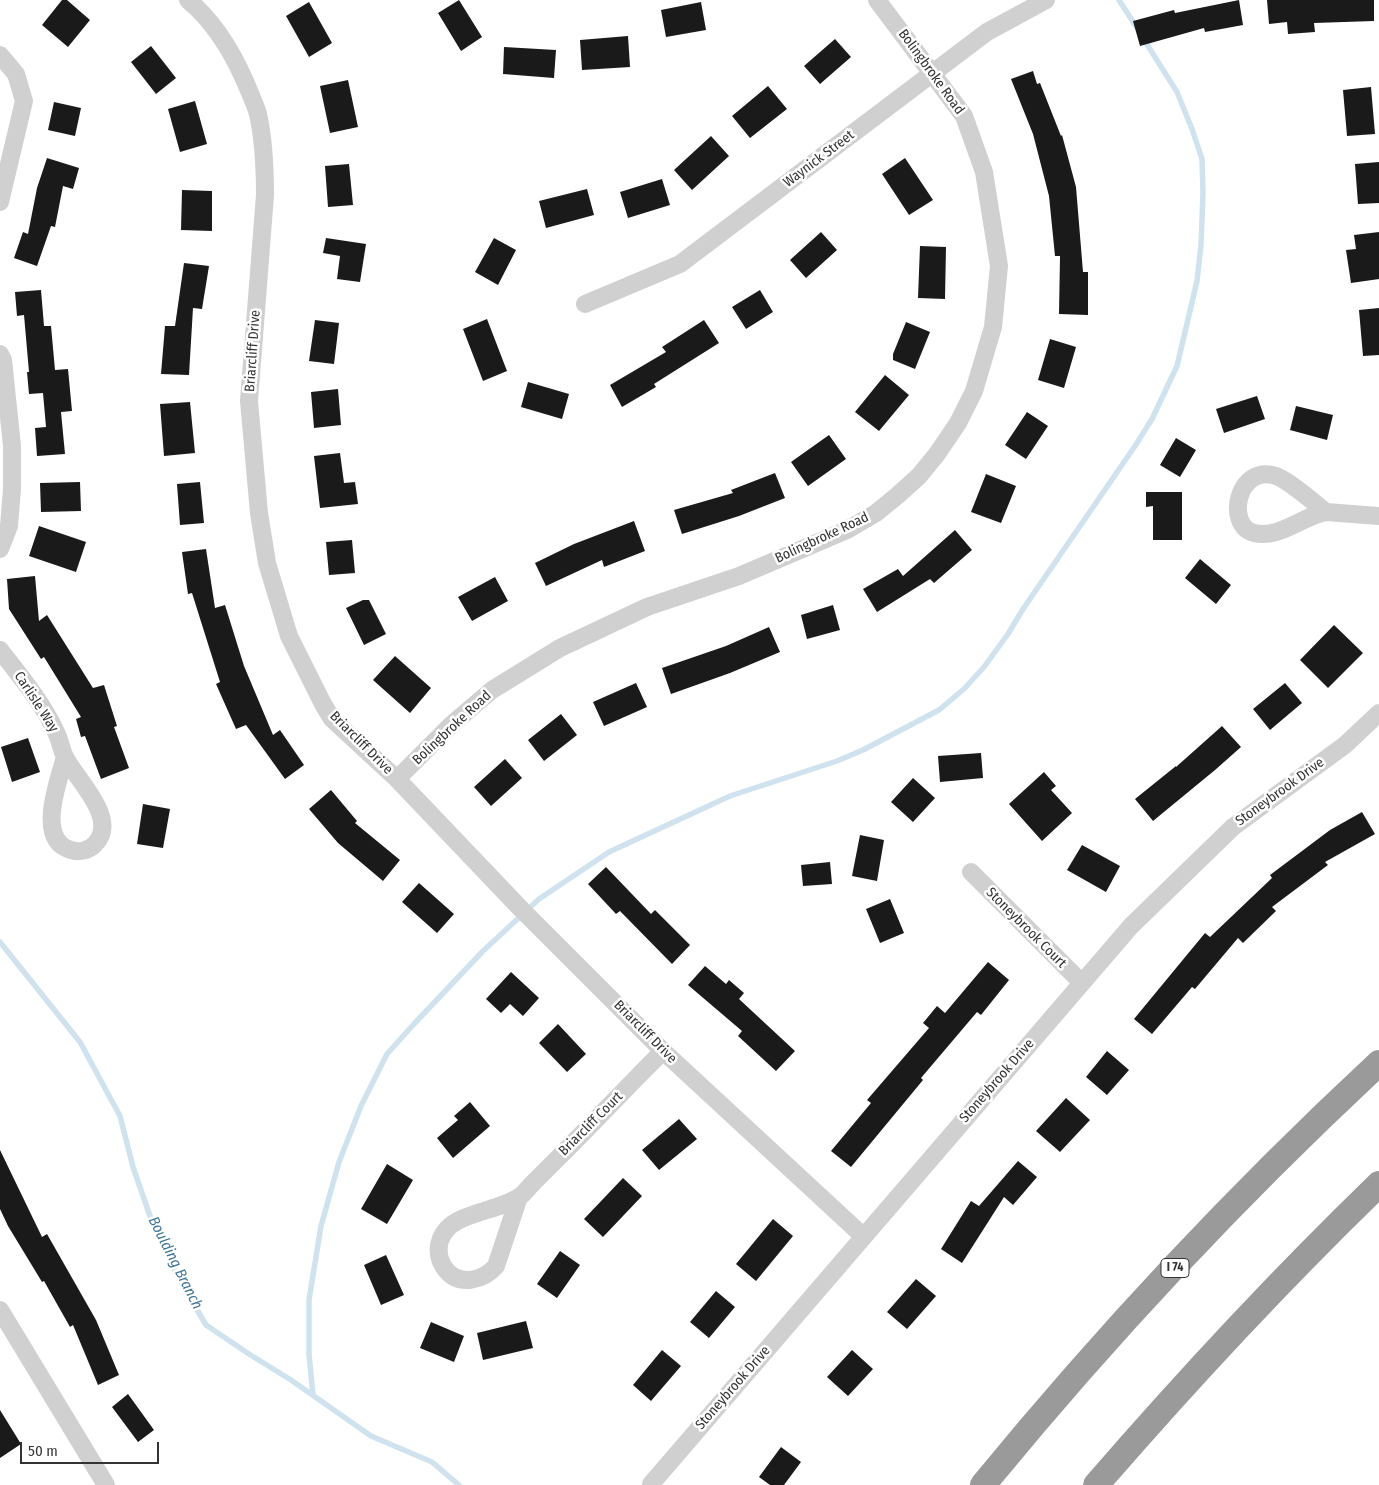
<!DOCTYPE html>
<style>
body{margin:0}
#map{position:relative;width:1379px;height:1485px;overflow:hidden;background:#fff;font-family:"Fira Sans Condensed",sans-serif}
canvas{display:block}
.scale{position:absolute;left:20px;top:1442px;width:139px;height:22px;box-sizing:border-box;border:2px solid #333;border-top:0;padding-left:6px;font-size:15px;line-height:18px;white-space:nowrap;color:#333;-webkit-text-stroke:4px #fff;paint-order:stroke}
</style>
<div id="map">
<canvas width="1379" height="1485"></canvas>
<div class="scale">50 m</div>
</div>
<script>
const ctx = document.querySelector('canvas').getContext('2d');
ctx.lineJoin = 'round';
function stroke(path, color, width, dash) { ctx.strokeStyle = color; ctx.lineWidth = width; ctx.lineCap = dash ? 'butt' : 'round'; ctx.setLineDash(dash || []); ctx.stroke(path); }
function fill(path, color) { ctx.fillStyle = color; ctx.fill(path, 'evenodd'); }
function write(font, color, halo, rows, align = 'center') {
  ctx.font = font + ' "Fira Sans Condensed",sans-serif'; ctx.lineWidth = 5; ctx.setLineDash([]); ctx.textBaseline = 'middle'; ctx.strokeStyle = halo; ctx.fillStyle = color; for (const [text, x, y, turn = 0] of rows) {
    ctx.save(); ctx.translate(x, y); ctx.rotate((+turn || 0) * Math.PI / 180); ctx.textAlign = isNaN(turn) ? turn : align; if (halo) ctx.strokeText(text, 0, 0); ctx.fillText(text, 0, 0); ctx.restore();
  }
}
stroke(new Path2D(`
 M1119,0l18,28
 M0,942l80,100 40,74 13,51 17,49 28,61 28,48 43,29 42,26 80,56 61,26 27,23
 M313,1395l-4,-41v-54l12,-74 18,-64 22,-56 26,-52 26,-29 70,-74 56,-52 70,-47 121,-56 107,-35 26,-11 76,-40 25,-21 20,-22 24,-33 15,-25 112,-163 17,-27 25,-53 20,-85 4,-36 2,-52 -1,-34 -10,-30 -15,-37 -34,-54`), '#cfe2ee', 5.5);
fill(new Path2D(`
 M62,0h5l23,20 -22,27 -26,-22z
 M459,0l23,37 -21,14 -23,-38z
 M1239,0l4,25 -38,7 -1,-4 -64,18 -7,-25 41,-11 1,3z
 M1267,0h107v21l-60,2 1,9 -27,2 -1,-12 -18,2z
 M309,2l23,41 -23,14 -23,-41z
 M701,2l5,28 -40,7 -5,-27z
 M628,36l2,31 -48,3 -2,-30z
 M835,39l16,18 -31,27 -16,-18z
 M151,46l25,32 -20,16 -25,-32z
 M504,47l52,3 -2,28 -51,-4z
 M1033,71l4,13 3,-1 21,53 1,-1 14,52 7,85h5v43l-29,-1 1,-58h-5l-6,-60 -16,-62 -22,-55z
 M348,80l10,47 -28,6 -10,-47z
 M768,86l19,23 -37,29 -18,-22z
 M1371,87l4,47 -28,2 -4,-46z
 M195,101l12,43 -27,8 -12,-43z
 M54,102l27,6 -6,28 -27,-6z
 M711,136l18,20 -37,34 -18,-20z
 M47,158l32,10 -6,21 -10,-3 -8,41 -4,-1 -14,40 -23,-8 9,-26 5,2 9,-46z
 M905,158l28,42 -24,15 -27,-41z
 M1379,162v41l-21,1 -3,-40z
 M349,164l4,41 -25,2 -3,-41z
 M662,179l8,26 -42,13 -8,-26z
 M587,189l7,26 -48,13 -7,-27z
 M182,190l30,1v40l-31,-1z
 M821,232l16,18 -31,28 -16,-18z
 M1379,232v47l-28,4 -5,-33 10,-1 -2,-14z
 M326,238l40,6 -6,38 -23,-3 3,-23 -17,-3z
 M494,238l22,12 -18,35 -23,-13z
 M920,246l26,1 -1,52 -27,-1z
 M184,263l25,3 -7,43 -9,-1 -4,67 -28,-1 4,-48h10z
 M41,290l3,36h7l4,44 13,-1 4,42 -11,1 4,42 -28,2 -2,-28 11,-1 -3,-34 -14,1 -2,-22h2l-5,-57 -7,1 -2,-24z
 M760,290l13,22 -27,17 -14,-22z
 M1379,308v47l-16,1 -4,-46z
 M487,319l20,52 -24,10 -20,-52z
 M315,320l24,3 -5,41 -25,-3z
 M704,320l15,23 -65,41 2,3 -34,20 -12,-22 56,-33 -4,-5z
 M906,322l24,10 -15,37 -22,-9v-6z
 M1050,339l26,8 -12,41 -26,-8z
 M885,375l24,20 -30,36 -24,-19z
 M528,382l41,12 -7,25 -41,-12z
 M338,389l3,36 -27,3 -3,-36z
 M1257,396l8,23 -41,14 -8,-24z
 M190,402l5,51 -31,3 -4,-52z
 M1296,406l37,9 -6,25 -37,-10z
 M1027,412l21,14 -22,33 -21,-14z
 M829,435l17,24 -38,27 -17,-24z
 M1176,438l20,12 -16,27 -20,-12z
 M340,453l4,30 11,-1 3,22 -38,4 -6,-52z
 M775,473l10,25 -46,18 -57,18 -8,-24 59,-17 -2,-3z
 M986,474l30,12 -15,37 -30,-11z
 M80,482l1,29 -40,1 -1,-29z
 M200,482l4,41 -24,2 -3,-41z
 M1146,492h36v48h-29v-34l-7,1z
 M634,521l11,30 -41,16 -2,-7 -56,26 -11,-23 39,-19z
 M39,526l47,16 -10,30 -47,-16z
 M955,530l17,20 -38,33 -4,-4 -53,33 -14,-23 35,-20 5,7z
 M352,540l3,33 -26,2 -3,-33z
 M206,549l9,59 10,-3 19,61 29,69 7,-5 24,35 -19,14 -39,-54 -10,4 -20,-45 4,-2 -28,-89 -4,1 -6,-42z
 M1200,559l31,26 -15,19 -31,-26z
 M35,576l4,45 8,-6 46,73 11,-3 13,41 -3,1 15,41 -28,11 -16,-43 -4,1 -5,-18 5,-2 -37,-60 -3,2 -32,-50 -2,-30z
 M495,577l13,24 -36,20 -14,-24z
 M363,600h6l17,34 -22,11 -18,-37z
 M833,605l7,25 -33,9 -6,-24z
 M1334,625l29,28 -35,35 -28,-28z
 M769,627l11,25 -50,21 -59,21 -9,-26 64,-22z
 M395,656l36,32 -21,25 -37,-33z
 M636,683l11,24 -43,19 -11,-24z
 M1285,683l17,20 -32,27 -17,-21z
 M561,714l16,21 -33,26 -16,-21z
 M1222,726l19,21 -26,23 -62,51 -18,-22 41,-33v1z
 M28,738l12,34 -28,10 -11,-35z
 M981,753l2,25 -43,4 -2,-26z
 M505,759l17,19 -31,28 -17,-19z
 M1044,772l12,14 -5,4 21,23 -30,28 -33,-37z
 M913,778l22,20 -22,24 -22,-20z
 M331,790l26,31 -2,2 45,37 -17,21 -45,-38 -29,-34z
 M143,804l27,5 -7,39 -26,-4z
 M1362,812l13,22 -50,28 3,3 -56,42 4,4 -33,32 -5,-5 -43,51 -3,-2 -40,47 -18,-15 71,-86 5,4 62,-59 -2,-3 60,-45z
 M860,835l24,5 -7,41 -25,-5z
 M1082,845l38,21 -14,26 -39,-22z
 M830,862l2,22 -29,2 -2,-21z
 M606,867l45,47 4,-4 35,35 -18,19 -52,-53 -4,3 -28,-30z
 M419,883l35,31 -17,19 -35,-31z
 M890,899l14,34 -24,10 -14,-34z
 M988,962l21,18 -28,35 -4,-3 -56,66 2,2 -72,87 -20,-16 40,-48 -4,-3 62,-72 -6,-5 14,-17 8,7z
 M705,966l21,18 3,-4 15,13 -5,6 56,52 -19,20 -38,-35 4,-5 -54,-46z
 M511,972l28,26 -16,18 -13,-12 -9,9 -15,-14z
 M558,1024l28,30 -19,18 -28,-29z
 M1107,1051l22,19 -22,25 -21,-18z
 M1066,1098l24,22 -30,32 -24,-21z
 M470,1102l20,24 -37,32 -16,-20 21,-18 -4,-4z
 M679,1119l18,20 -38,31 -17,-20z
 M0,1150l42,87 5,-3 49,86 23,55 -21,10 -25,-60 -3,2 -26,-46 -2,1 -34,-56 -8,-17z
 M1018,1161l19,16 -24,28 -9,-8 -42,66 -21,-14 30,-48 8,5z
 M387,1164l26,16 -26,44 -26,-15z
 M623,1178l19,18 -39,41 -19,-18z
 M773,1219l20,17 -37,45 -20,-17z
 M560,1251l20,14 -23,33 -20,-14z
 M386,1255l18,40 -23,10 -17,-40z
 M916,1279l20,17 -29,33 -20,-17z
 M716,1291l19,16 -26,31 -19,-16z
 M526,1321l7,27 -50,12 -6,-27z
 M431,1322l33,14 -10,26 -34,-14z
 M662,1350l19,16 -30,35 -18,-16z
 M852,1350l21,19 -25,27 -21,-19z
 M128,1394l26,36 -16,12 -26,-35z
 M0,1410l21,34 -21,14z
 M781,1447l20,15 -17,23h-14l-11,-8z`), '#1a1a1a');
stroke(new Path2D(`
 M188,0c29,24 48,58 62,93 3,7 6,14 8,21 6,27 7,54 7,81l-16,206 10,112 8,50 22,73 34,68 9,15 65,60 124,130 142,142 200,185
 M0,55l16,19 8,27 -24,101
 M585,304l95,-40 307,-232 59,-32
 M0,354l3,6 9,86v43l-3,37 -9,23
 M1326,512c-13,-10 -36,-31 -50,-36 -39,-13 -51,50 -22,57 26,6 48,-17 72,-21l53,4
 M0,650c20,26 42,52 56,82 4,8 5,17 9,25 10,21 55,62 30,87 -5,6 -16,9 -24,6 -36,-10 -12,-70 -6,-93
 M397,779l54,-54 41,-35 68,-42 87,-41 92,-31 108,-46 29,-17 22,-18 21,-19 18,-22 21,-31 16,-32 19,-64 6,-61 -15,-94 -20,-56 -87,-116
 M971,872l111,111
 M519,1197l-23,69c-12,14 -36,21 -50,4 -10,-12 -10,-29 1,-41 14,-16 53,-19 72,-32 5,-3 9,-9 13,-13 10,-10 20,-20 30,-30 34,-34 67,-69 101,-103
 M0,1310l106,175
 M651,1484l480,-558 102,-99 112,-82 34,-32`), '#d0d0d0', 18);
stroke(new Path2D(`
 M983,1485c122,-149 255,-291 396,-422
 M1096,1485c90,-104 184,-205 283,-301`), '#9a9a9a', 26);
for (const [x, y, w] of [
 [1175,1268,28]
]) { const box = new Path2D(); box.roundRect(x - w / 2, y - 9.5, w, 19, 4); ctx.fillStyle = '#fff'; ctx.fill(box); stroke(box, '#333', 1); }
write('bold 12px', '#333', null, [
 ["I 74",1175,1268]
]);
write('14px', '#333', '#fff', [
 ["Bolingbroke Road",931,72,54],
 ["Waynick Street",819,159,-37],
 ["Briarcliff Drive",253,351,-86],
 ["Bolingbroke Road",822,538,-25],
 ["Carlisle Way",36,702,57],
 ["Bolingbroke Road",452,728,-43],
 ["Briarcliff Drive",361,743,45],
 ["Stoneybrook Drive",1280,792,-36],
 ["Stoneybrook Court",1026,928,45],
 ["Briarcliff Drive",645,1032,45],
 ["Stoneybrook Drive",997,1081,-49],
 ["Briarcliff Court",591,1124,-45],
 ["Stoneybrook Drive",733,1388,-49]
]);
write('italic 15px', '#3f7597', '#fff', [
 ["Boulding Branch",175,1263,63]
]);
</script>
